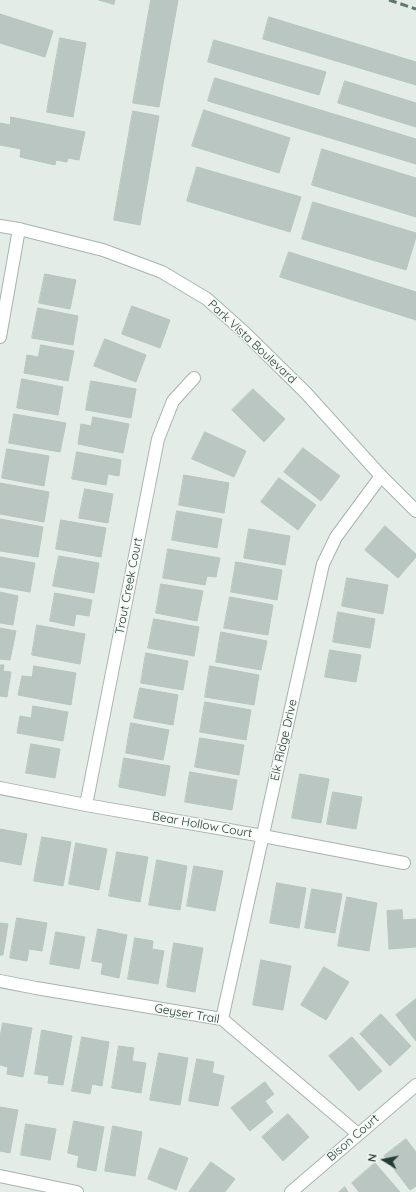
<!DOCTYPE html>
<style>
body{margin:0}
#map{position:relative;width:416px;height:1192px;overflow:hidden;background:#e4ece8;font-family:Quicksand,sans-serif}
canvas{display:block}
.north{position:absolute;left:364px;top:1140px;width:40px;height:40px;-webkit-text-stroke:3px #f4f9f6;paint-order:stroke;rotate:280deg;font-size:11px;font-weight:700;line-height:16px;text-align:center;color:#253b35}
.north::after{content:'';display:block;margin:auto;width:14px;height:18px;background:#253b35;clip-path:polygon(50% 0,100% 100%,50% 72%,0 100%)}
</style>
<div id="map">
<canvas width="416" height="1192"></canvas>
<div class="north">N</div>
</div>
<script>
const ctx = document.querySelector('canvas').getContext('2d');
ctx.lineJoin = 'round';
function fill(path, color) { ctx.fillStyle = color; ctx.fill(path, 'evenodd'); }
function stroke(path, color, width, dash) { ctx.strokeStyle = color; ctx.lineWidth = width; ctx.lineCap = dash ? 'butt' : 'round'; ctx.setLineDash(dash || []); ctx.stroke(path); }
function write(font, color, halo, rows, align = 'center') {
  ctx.font = font + ' Quicksand,sans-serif'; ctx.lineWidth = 3; ctx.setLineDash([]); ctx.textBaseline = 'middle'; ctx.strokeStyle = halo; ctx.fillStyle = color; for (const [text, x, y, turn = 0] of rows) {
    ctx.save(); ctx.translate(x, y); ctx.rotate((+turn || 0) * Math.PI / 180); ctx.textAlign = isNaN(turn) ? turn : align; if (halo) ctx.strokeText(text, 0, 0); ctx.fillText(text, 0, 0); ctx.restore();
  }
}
const building = new Path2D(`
 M99,0h16l-1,4z
 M151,0h27l-19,107 -26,-4z
 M0,14l53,17 -8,26 -45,-14z
 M269,17l147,45v23l-153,-46z
 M60,38l26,5 -13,74 -26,-5z
 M214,40l112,32 -7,23 -111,-33z
 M215,78l201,61v25l-208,-63z
 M345,81l71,22v24l-78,-24z
 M204,110l86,28 -11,35 -87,-27z
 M133,111l26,5 -19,109 -26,-5z
 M11,117l74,15 -6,28 -11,-2 -1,4 -11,-2 -1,5 -35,-8 1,-8 -21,-4v-22l10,2z
 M322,149l94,29v39l-104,-32z
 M197,167l104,30 -11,35 -103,-31z
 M313,202l103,31v4l-10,33 -104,-31z
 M289,252l127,40v28l-136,-43z
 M45,274l31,6 -6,29 -31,-6z
 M132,306l38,14 -10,28 -38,-14z
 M38,308l40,8 -5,29 -41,-7z
 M105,339l41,16 -10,27 -42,-16z
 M41,345l33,6 -6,30 -44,-8 3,-18 11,2z
 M22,379l41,8 -5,28 -41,-7z
 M91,381l45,8 -5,29 -45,-8z
 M253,389l32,30 -21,23 -32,-32z
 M14,414l52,9 -6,29 -51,-9z
 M93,417l36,7 -6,29 -45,-9 3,-20 10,2z
 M205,432l41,19 -12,26 -42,-18z
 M303,448l37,28 -19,25 -37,-29z
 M7,449l42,7 -5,30 -42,-8z
 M77,452l44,8 -2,16 -11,-2 -2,11 -34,-6z
 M184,475l45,8 -5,30 -45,-8z
 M279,478l37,27 -18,25 -37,-28z
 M0,483l49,9 -5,30 -44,-8z
 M85,489l28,5 -5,29 -29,-5z
 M177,511l45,8 -5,29 -45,-8z
 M0,519l43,8 -5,30 -38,-6z
 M61,520l45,8 -5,29 -45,-8z
 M385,526l31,28v3l-18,21 -33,-28z
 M249,529l41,7 -5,29 -41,-7z
 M168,549l52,9 -4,19 -9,-1 -2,9 -42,-7z
 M59,556l40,7 -5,30 -41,-7z
 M0,557l35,6 -5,29 -30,-5z
 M236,562l46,8 -5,30 -46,-8z
 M347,578l41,7 -5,29 -41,-8z
 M161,584l42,7 -6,30 -41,-8z
 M0,592l18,4 -5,29 -13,-2z
 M55,593l37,7 -3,16 -13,-2 -2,12 -24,-5z
 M230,597l43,8 -5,30 -44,-7z
 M338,612l37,7 -5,29 -37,-6z
 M154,619l45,8 -5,29 -46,-8z
 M37,625l48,9 -5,30 -48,-9z
 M0,628l16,3 -6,29 -10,-1z
 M221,632l46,9 -6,29 -45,-8z
 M330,650l31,5 -5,27 -31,-5z
 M146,653l42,8 -5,29 -42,-7z
 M0,665h4l-1,6 8,1 -4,25 -7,-1z
 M34,666l42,7 -5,32 -53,-10 4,-19 10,1z
 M210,666l49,9 -5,30 -49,-8z
 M140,688l38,7 -5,30 -39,-7z
 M205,702l46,8 -5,30 -46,-8z
 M33,706l35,6 -5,29 -46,-8 3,-17 11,2z
 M131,723l38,7 -6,30 -37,-7z
 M200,738l44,7 -5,30 -44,-8z
 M31,744l29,5 -5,29 -29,-5z
 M124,758l46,8 -5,30 -46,-9z
 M190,772l47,8 -5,30 -47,-8z
 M300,774l29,5 -8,44 -29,-5z
 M333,792l29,5 -6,32 -29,-5z
 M0,829l27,5 -6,31 -21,-4z
 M42,837l29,5 -8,44 -29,-5z
 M76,843l31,6 -8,41 -30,-6z
 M117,852l31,5 -8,45 -31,-6z
 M157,860l30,6 -7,44 -31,-5z
 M194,866l29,5 -8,40 -28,-5z
 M277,883l29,5 -7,40 -29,-5z
 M312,889l30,5 -7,39 -30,-5z
 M347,897l30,6 -8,48 -31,-5z
 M402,910l1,10 13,-1v28l-27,2 -2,-38z
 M17,918l30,5 -5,28 -13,-2 -2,12 -17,-3z
 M0,923l8,1 -5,31h-3z
 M98,929l29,6 -8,43 -18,-4 2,-11 -11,-2z
 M56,932l29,5 -6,32 -29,-5z
 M135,938l18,3 -1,8 12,2 -6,33 -30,-5z
 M174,943l29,5 -8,44 -28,-5z
 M261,960l30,6 -8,44 -30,-5z
 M324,967l25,15 -23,38 -25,-15z
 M416,999v42l-20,-26z
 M381,1014l30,32 -21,20 -30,-32z
 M3,1023l29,5 -9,49 -16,-3 1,-7 -8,-2v-28z
 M42,1030l30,6 -9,49 -15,-2 1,-7 -14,-2z
 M82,1037l27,5 -7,44 -10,-2 -2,10 -18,-3z
 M352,1037l30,34 -23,20 -30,-35z
 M119,1046l15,2 -2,13 14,2 -5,30 -29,-5z
 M159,1053l29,5 -8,47 -30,-5z
 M197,1059l17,3 -2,11 12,3 -6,30 -29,-5z
 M265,1082l9,12 -9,7 8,11 -23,19 -19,-23z
 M0,1107l18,3 -8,43 -10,-2z
 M288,1114l21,23 -26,24 -21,-24z
 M74,1121l30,6 -8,44 -19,-4 2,-11 -11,-3z
 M26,1124l30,5 -6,31 -29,-5z
 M113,1126l29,6 -7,44 -30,-5z
 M406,1139l10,13v34l-6,4 -26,-34z
 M160,1148l28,10 -12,32 -28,-11z
 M211,1162l24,17 -10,13h-36z
 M375,1163l25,29h-41l-7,-9z
 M345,1187l3,5h-9z`);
fill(building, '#bac6c1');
stroke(building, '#b7c5bf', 1);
const street = new Path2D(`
 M0,337l19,-108
 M0,788l86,17 177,31 141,27
 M86,805l72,-366 15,-38 21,-23
 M0,981l36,7 186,31 136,115
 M222,1019l101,-455 13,-27 45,-61
 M0,1176l77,16
 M291,1192l125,-107`);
const secondary = new Path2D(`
 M0,226l19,3 84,21 59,22 45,27 38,34 61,60 75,83 35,35`);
stroke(street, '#a7b3af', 14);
stroke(secondary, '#a4b6b0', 14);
stroke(street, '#fff', 12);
stroke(secondary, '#fff', 12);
stroke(new Path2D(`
 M389,0l27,9`), '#607771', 3, [8, 4]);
write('12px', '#253b35', '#f4f9f6', [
 ["Park Vista Boulevard",252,342,43],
 ["Trout Creek Court",129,586,-79],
 ["Elk Ridge Drive",284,740,-77],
 ["Bear Hollow Court",202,825,10],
 ["Geyser Trail",187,1014,10],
 ["Bison Court",353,1138,-41]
]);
</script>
